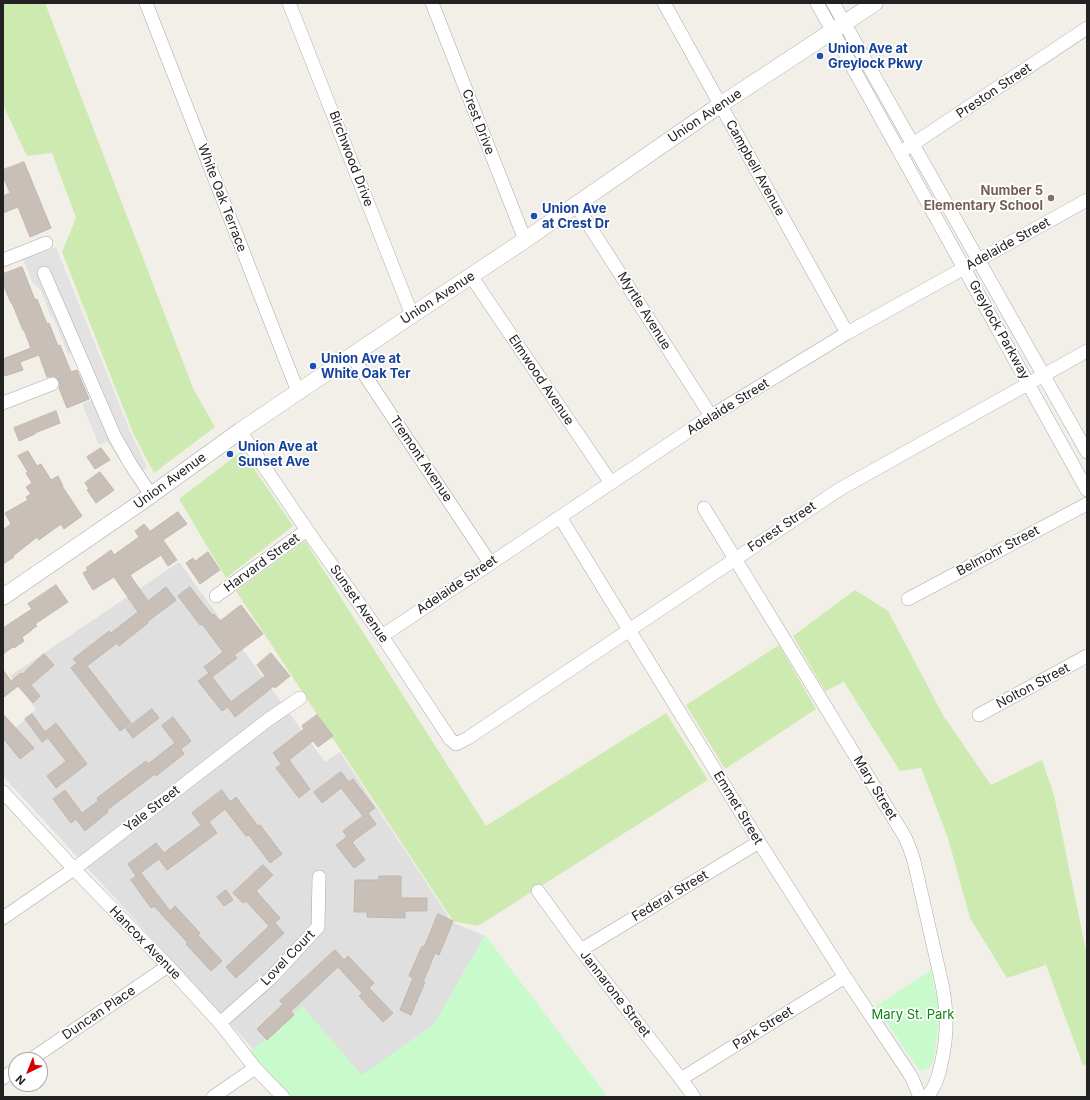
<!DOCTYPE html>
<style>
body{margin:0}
#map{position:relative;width:1090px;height:1100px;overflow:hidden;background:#f2efe9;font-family:Inter,sans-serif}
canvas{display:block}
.frame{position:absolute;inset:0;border:4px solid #222;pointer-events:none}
.north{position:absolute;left:8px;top:1052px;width:40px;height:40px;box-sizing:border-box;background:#fff;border:1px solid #a7a7a7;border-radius:50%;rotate:223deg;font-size:11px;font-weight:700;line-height:16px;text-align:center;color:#222}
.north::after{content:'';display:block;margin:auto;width:14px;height:18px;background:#d40000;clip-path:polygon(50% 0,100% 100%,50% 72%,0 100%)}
</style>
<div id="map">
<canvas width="1090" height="1100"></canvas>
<div class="frame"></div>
<div class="north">N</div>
</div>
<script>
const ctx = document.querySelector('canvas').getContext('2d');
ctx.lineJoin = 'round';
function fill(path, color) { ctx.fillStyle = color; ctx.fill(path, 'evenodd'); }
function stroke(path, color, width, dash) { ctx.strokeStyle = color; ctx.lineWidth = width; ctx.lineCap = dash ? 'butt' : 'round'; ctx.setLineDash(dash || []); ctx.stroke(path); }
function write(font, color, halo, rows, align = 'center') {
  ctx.font = font + ' Inter,sans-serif'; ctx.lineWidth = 3.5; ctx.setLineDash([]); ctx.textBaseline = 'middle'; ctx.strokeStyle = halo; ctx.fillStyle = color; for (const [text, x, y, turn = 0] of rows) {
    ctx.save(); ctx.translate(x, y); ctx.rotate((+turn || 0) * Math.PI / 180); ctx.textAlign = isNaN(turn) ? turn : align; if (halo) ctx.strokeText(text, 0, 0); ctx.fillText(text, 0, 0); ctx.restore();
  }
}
fill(new Path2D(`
 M179,562l146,200 15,-10 112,170 33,14 -52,90 -72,50 -105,-24 -253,-276v-36l33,-31 -26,-33z`), '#e0dfdf');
fill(new Path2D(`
 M3,3h42l148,385 22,39 -61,46 -21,-40 -71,-181 14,-34 -24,-65 -25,3 -24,-51z
 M242,451l51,75 -67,52 -47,-79z
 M305,541l181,285 180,-113 42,67 -230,146 -25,-5 -217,-330z
 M855,590l33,21 55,104 48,70 51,-25 12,35 33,161v109h-4l-37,-100 -39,13 -37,-60 -22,-80 -27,-70 -21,3 -56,-89 -19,9 -32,-55z
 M779,645l37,64 -91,60 -39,-64z`), '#cdebb0');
fill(new Path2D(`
 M485,935l123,162h-325l-37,-41 56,-50 60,69 72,-51z
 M931,970l9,44 -7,49 -5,6 -7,2 -4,-3 -41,-62z`), '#c8facc');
fill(new Path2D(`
 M56,247l74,184 17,36 -5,5 4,6 -10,7 -29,-44 -8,4 -17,-41 10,-4 -20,-48 -4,2 -15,-37h-2l-10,-26 -9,-10 -9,-22z`), '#e2e2e2');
const building = new Path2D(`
 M24,162l27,66 -21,9 -12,-30 -15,6v-17l7,-3 -7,-17v-6z
 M22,267l13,33 2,-1 10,25 2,-1 9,23 2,-1 11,27 6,-2 12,29 -22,9 -8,-20 1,-3 -1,-4 -2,-3 -3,-2 -7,1 -8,-22 -19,7 3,8 -18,6 -2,-5v-12l28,-11 -7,-18h-1l-11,-27h-1l-8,-19v-10z
 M56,411l4,12 -25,10v1l-16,7 -5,-13z
 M101,448l9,12 -15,9 -8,-12z
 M28,451l9,15 4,-2 10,16 7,-4 5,10h-1l20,30 -18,13 -3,-5 -22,16 -2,-3 -24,19 1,1 -11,7v-34l8,-6 -6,-11 23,-13 -2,-3 5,-3 -5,-7 6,-4 -6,-10 2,-1 -10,-16z
 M100,472l14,18 -18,13 -9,-13 2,-1 -4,-6z
 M178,512l9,12 -24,16 14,20 -9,6 -7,-11 -31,20 18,26 18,-14 10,13 -29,22 1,1 -29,23 -2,-3 -30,23 44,57 -11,8 -49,-63 6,-5 -4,-4 36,-28 2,2 27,-21 -24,-35 -21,13 -10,-17 5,-3 -2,-2 25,-18 3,5 25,-18 -4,-6 9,-7 6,7z
 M208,552l12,18 -20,14 -14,-21 7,-5 2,3z
 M56,585l12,17 -33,22 2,2 -5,3v1l-10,7 2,4 -10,7 -1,-1 -10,7v-26l29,-19 -4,-5z
 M190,587l22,28 2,-1 6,7 21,-16 22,29 -29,21 3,3 -25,19 -8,-10 19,-15 -21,-28 -2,1 -22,-29z
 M271,653l19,23 -15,12 -1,-2 -39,31 -7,-10 -6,4 -24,-30 11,-8 22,29 34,-26 -8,-11z
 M44,654l10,11 -23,20 9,11 -7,7 -15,-17 -14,11 -1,-2v-25l8,11 10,-8 1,1z
 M152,709l7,9 -26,20 -7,-9z
 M3,714l31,34 -14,11 -17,-21z
 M32,714l13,18 11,-9 31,41 -31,24 -9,-12 19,-15 -18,-23 -6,4 -17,-23z
 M317,715l16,21 -15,11 -5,-6 -24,19 21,29 -11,9 -23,-30 5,-4 -8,-11 31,-24 -2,-3z
 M173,717l18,24 -10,8 3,5 -28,22 -1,-2 -48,36 1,2 -23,19 -9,-12 -5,4 -18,-24 12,-9 17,23 16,-12 -1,-3 49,-37 2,3 27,-21 -13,-17z
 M341,772l8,10 4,-3 22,29 -7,5 8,11 -24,18 13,18 -11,8 -18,-23 11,-8 -4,-6 20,-15 -22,-28 -19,15 -8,-11z
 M222,790l8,12 6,-5 22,29 2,-1 22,29 -12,9 -21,-28 -3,1 -21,-27 -16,13 8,11 -50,37 -8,-11 -23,17 -8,-12 28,-21 8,10 37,-28 -9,-12z
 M263,865l10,10 -17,16 24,27 -5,5 9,10 -48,45 -10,-11 43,-41 -23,-25 -3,2 -10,-10z
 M141,873l29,38 5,-5 25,27 -2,2 24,26 -11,10 -25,-27 2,-1 -34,-37 -3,2 -20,-28z
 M379,876h22v22h26v13h-22v7l-38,-1v-5h-13l1,-32h24z
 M226,890l7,10 -9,6 -7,-9z
 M438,914l15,7 -14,34 -4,-2 -12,29h2l-14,33 -11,-5 13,-32 -4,-2 13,-30 2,1z
 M335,950l9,10 4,-4 26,27 -5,5 24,25 -10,9 -24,-26 3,-3 -24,-26 -47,44 3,4 -27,25 -10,-11 26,-25 -3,-3z`);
fill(building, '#c7bfb8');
stroke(building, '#c4b6ab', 1);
const minor = new Path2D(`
 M146,3l152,389
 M289,3l123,312
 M432,3l93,237
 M664,3l183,330
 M817,3l270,487
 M833,3l254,449
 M907,148l180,-120
 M576,205l135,211
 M3,260l43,-17
 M44,273l71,164 16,28 20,30
 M471,276l140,207
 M352,356l138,207
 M3,403l49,-19
 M240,431l67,99 75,106 68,103 6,5 12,-6 372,-249 247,-138
 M704,508l201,329 5,12 4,12 28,123c2,11 4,22 4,34 1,18 -5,68 -20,79
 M560,517l199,325 86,135 60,90 7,11 8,19
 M216,596l91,-66
 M908,599l179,-95
 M382,636l329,-220 136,-83 240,-133
 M979,715l108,-59
 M3,792l71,77 94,97 52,57 35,45 28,29
 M538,891l43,59 100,129 13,18
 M3,918l71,-49 195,-150 31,-21
 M581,950l178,-108
 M220,1023l51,-45 47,-51 1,-50
 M30,1060l138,-94
 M3,1078l13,-9
 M681,1079l164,-102
 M213,1097l42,-29`);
const tertiary = new Path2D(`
 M3,597l137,-94 100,-72 172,-116 113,-75 195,-135 155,-102`);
stroke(minor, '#a9a9a9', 14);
stroke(tertiary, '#a9a9a9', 17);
stroke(minor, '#fff', 13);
stroke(tertiary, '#fff', 16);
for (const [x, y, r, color] of [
 [820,56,4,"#1a4fb4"],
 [1051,198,4,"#8d6e63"],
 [534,216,4,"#1a4fb4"],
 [313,366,4,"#1a4fb4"],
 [230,454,4,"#1a4fb4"]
]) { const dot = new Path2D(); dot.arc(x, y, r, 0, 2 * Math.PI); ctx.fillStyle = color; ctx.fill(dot); stroke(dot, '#fff', 1.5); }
write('bold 13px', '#164399', '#fff', [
 ["Union Ave at",828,49],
 ["Greylock Pkwy",828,64],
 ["Union Ave",542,209],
 ["at Crest Dr",542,224],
 ["Union Ave at",321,359],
 ["White Oak Ter",321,374],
 ["Union Ave at",238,447],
 ["Sunset Ave",238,462]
], 'left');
write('13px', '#222', '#fff', [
 ["Preston Street",994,91,-34],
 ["Union Avenue",705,116,-34],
 ["Crest Drive",478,122,69],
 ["Birchwood Drive",351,159,69],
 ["Campbell Avenue",755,168,61],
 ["White Oak Terrace",222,198,69],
 ["Adelaide Street",1008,244,-29],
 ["Union Avenue",438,298,-33],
 ["Myrtle Avenue",644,311,58],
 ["Greylock Parkway",999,330,61],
 ["Elmwood Avenue",541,380,56],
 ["Adelaide Street",728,407,-32],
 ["Tremont Avenue",421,459,56],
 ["Union Avenue",170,481,-36],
 ["Forest Street",782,527,-34],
 ["Belmohr Street",998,551,-28],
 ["Harvard Street",262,563,-36],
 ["Adelaide Street",457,585,-34],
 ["Sunset Avenue",359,604,55],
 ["Nolton Street",1033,686,-28],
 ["Mary Street",875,788,59],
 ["Emmet Street",738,808,59],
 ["Yale Street",152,809,-38],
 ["Federal Street",670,896,-31],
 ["Hancox Avenue",145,943,46],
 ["Lovel Court",288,958,-46],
 ["Jannarone Street",615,994,52],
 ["Duncan Place",99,1013,-34],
 ["Park Street",763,1028,-32]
]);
write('bold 13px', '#785e54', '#fff', [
 ["Number 5",1043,191],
 ["Elementary School",1043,206]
], 'right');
write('13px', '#0c8416', '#fff', [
 ["Mary St. Park",913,1015]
]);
</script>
